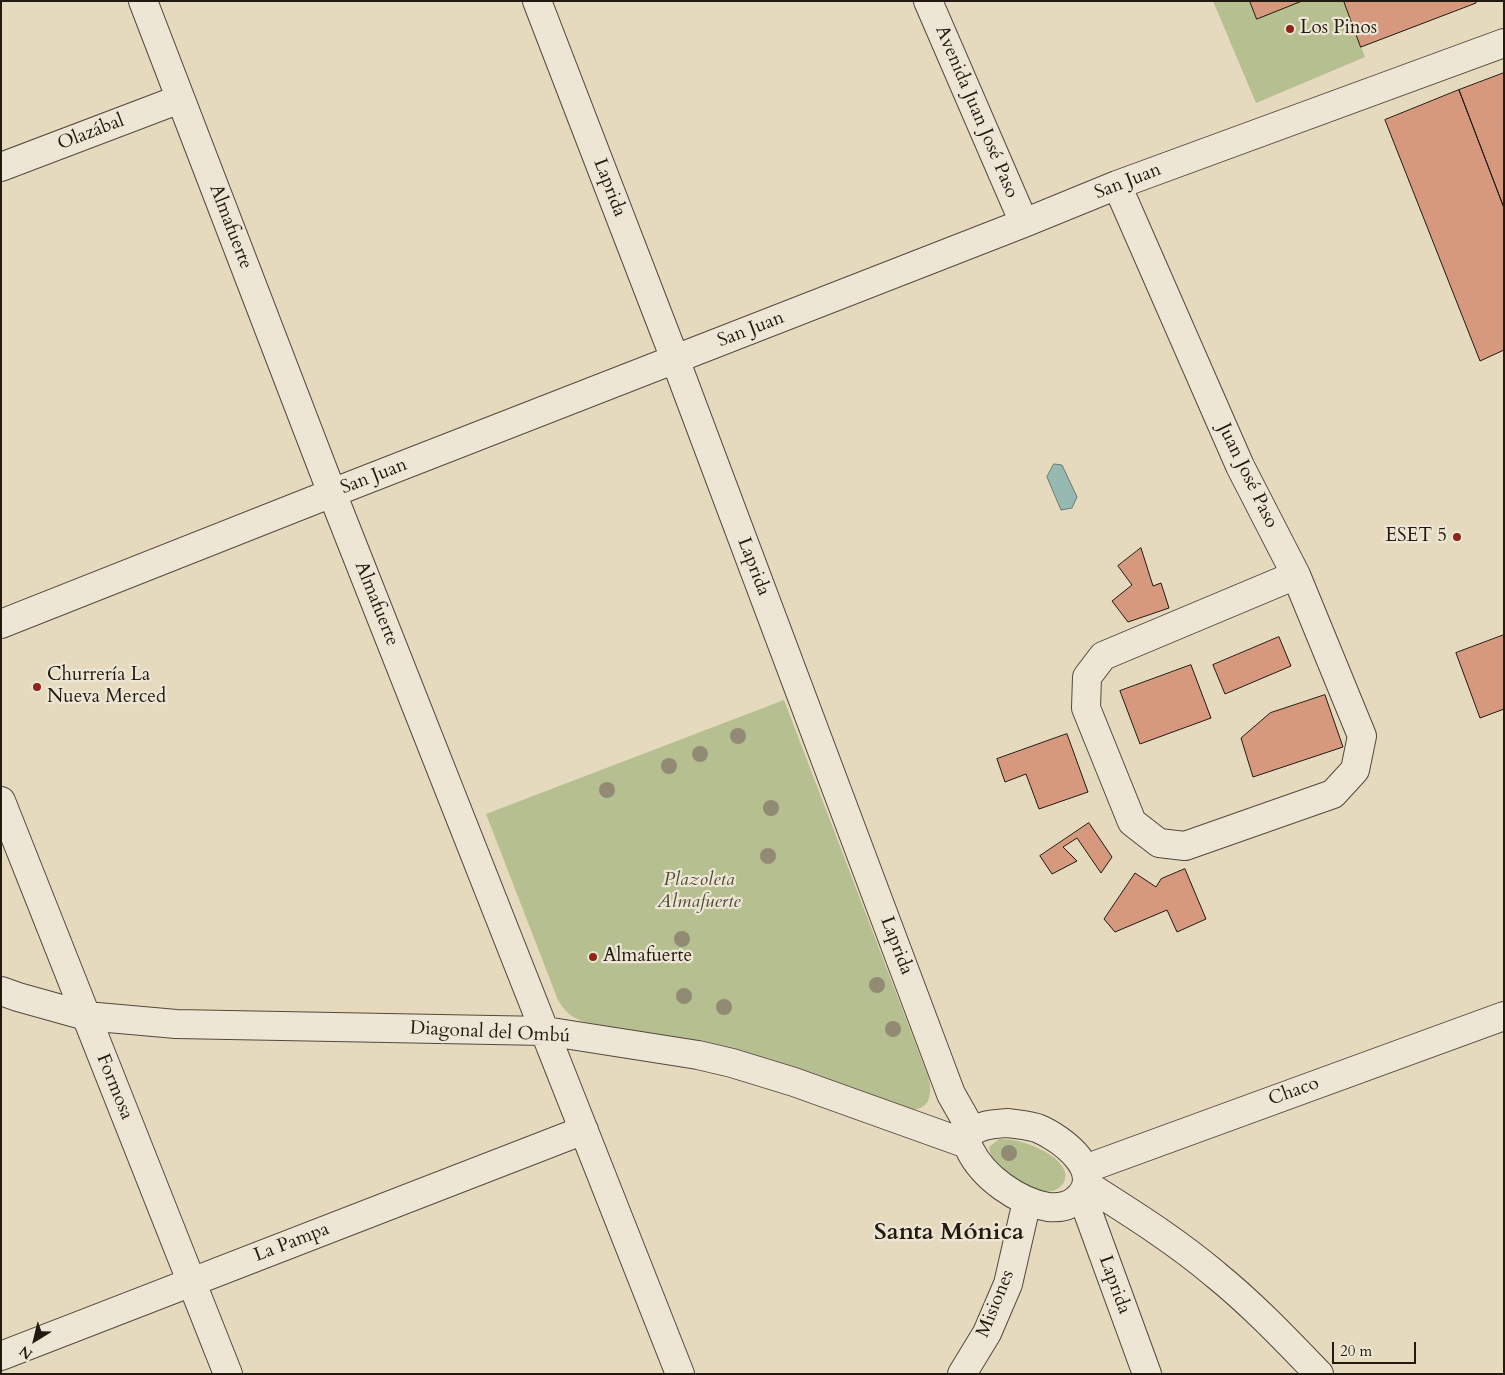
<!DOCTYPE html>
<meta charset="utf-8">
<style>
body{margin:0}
#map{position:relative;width:1505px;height:1375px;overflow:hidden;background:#e5d9be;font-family:Cardo,serif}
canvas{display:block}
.frame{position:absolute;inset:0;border:2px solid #221911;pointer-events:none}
.north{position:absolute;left:10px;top:1315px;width:50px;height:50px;-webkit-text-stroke:4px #eee6d5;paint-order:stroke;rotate:216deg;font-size:14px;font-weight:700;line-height:20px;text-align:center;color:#221911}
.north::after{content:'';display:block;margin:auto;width:18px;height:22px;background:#221911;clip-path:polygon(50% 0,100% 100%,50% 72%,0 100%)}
.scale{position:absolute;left:1332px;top:1342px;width:84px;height:22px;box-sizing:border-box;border:2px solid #221911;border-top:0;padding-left:6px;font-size:15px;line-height:18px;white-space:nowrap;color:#221911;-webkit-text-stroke:4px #eee6d5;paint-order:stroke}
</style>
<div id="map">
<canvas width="1505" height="1375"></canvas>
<div class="frame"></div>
<div class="north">N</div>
<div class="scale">20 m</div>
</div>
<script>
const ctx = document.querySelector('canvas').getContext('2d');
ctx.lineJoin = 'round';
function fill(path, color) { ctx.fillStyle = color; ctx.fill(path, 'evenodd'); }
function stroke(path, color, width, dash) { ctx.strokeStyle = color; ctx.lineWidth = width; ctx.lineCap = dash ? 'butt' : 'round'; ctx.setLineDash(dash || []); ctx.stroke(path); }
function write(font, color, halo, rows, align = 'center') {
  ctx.font = font + ' Cardo,serif'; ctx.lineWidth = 4.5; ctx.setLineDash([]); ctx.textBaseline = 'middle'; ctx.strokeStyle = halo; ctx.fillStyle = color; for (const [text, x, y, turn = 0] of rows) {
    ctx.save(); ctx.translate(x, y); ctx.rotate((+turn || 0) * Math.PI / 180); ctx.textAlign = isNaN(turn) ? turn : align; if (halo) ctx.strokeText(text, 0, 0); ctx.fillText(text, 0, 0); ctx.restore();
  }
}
fill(new Path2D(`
 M1213,1h131l21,56 -109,46z
 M784,700l145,379c3,16 1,30 -18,31l-198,-65 -128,-23c-13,-4 -20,-10 -27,-22l-72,-186z
 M999,1139c19,-1 59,12 66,33 1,5 0,10 -4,14 -14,14 -36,-2 -49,-10 -10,-6 -22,-16 -23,-29z`), '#b6bf90');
const water = new Path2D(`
 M1054,464l8,1 15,32 -5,11 -11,2 -14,-33z`);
fill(water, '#96bab1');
stroke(water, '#687a71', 1);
const building = new Path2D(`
 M1250,1h52l-45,18z
 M1344,1h132v2l-115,44z
 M1504,73v135l-45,-118z
 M1459,90l45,118v142l-24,11 -95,-241z
 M1141,548l12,38 8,-3 8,25 -41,14 -16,-21 20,-16 -14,-19z
 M1504,635v74l-24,9 -24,-65z
 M1279,637l12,29 -66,28 -12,-29z
 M1191,665l20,53 -71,26 -20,-53z
 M1325,695l18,52 -90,30 -12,-39 29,-25z
 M1067,734l21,58 -49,17 -13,-35 -21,8 -8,-23z
 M1089,823l23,34 -11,16 -24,-35 -14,9 14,14 -25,13 -12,-18z
 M1185,869l21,50 -29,13 -10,-22 -52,22 -11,-13 31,-46 21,14 5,-8z`);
fill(building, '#d7997e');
stroke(building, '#221911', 1);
const minor = new Path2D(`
 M143,1l189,492 348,881
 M537,1l138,358 276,735 21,37
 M928,1l96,222
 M1,167l179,-68
 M1117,185l123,281 56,109 66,161 -7,34 -22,24 -148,52 -26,-3 -27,-21 -46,-114 1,-31 16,-21 193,-81
 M1,624l331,-131 692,-270 93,-38 387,-142
 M1,801l227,573
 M1,991l17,6 68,19 90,8 369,7 153,24 34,8 62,19 173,62
 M1007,1123c10,1 20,2 30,5 25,10 71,45 39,72 -8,7 -18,8 -28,7 -30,-5 -65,-30 -78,-57 -3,-6 -5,-12 1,-17 9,-9 25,-9 36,-10z
 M1085,1169l419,-153
 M1087,1185c44,28 89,56 129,90 37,30 70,65 103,99
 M1082,1196l65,178
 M1,1356l583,-226
 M962,1374l25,-41 21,-49 19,-83`);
stroke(minor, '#53493c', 30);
stroke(minor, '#eee6d5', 28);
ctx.fillStyle = '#928b74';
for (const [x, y] of [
 [738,736],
 [700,754],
 [669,766],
 [607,790],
 [771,808],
 [768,856],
 [682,939],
 [877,985],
 [684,996],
 [724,1007],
 [893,1029],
 [1009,1153]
]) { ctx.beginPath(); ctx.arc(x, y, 8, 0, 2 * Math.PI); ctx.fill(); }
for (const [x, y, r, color] of [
 [1290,29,5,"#8f2418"],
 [1457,537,5,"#8f2418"],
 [37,687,5,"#8f2418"],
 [593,957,5,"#8f2418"]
]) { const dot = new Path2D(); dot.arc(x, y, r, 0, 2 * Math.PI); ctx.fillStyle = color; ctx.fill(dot); stroke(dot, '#eee6d5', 2); }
write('19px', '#221911', '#eee6d5', [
 ["Los Pinos",1300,29],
 ["ESET 5",1447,537,"right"],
 ["Churrería La",47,676],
 ["Nueva Merced",47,698],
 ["Almafuerte",603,957]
], 'left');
write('19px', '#221911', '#eee6d5', [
 ["Avenida Juan José Paso",976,112,67],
 ["Olazábal",91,133,-21],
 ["San Juan",1128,182,-21],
 ["Laprida",609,188,69],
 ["Almafuerte",230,227,69],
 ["San Juan",751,330,-21],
 ["Juan José Paso",1247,476,64],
 ["San Juan",374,477,-21],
 ["Laprida",753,567,69],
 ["Almafuerte",376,604,68],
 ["Laprida",896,946,69],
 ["Diagonal del Ombú",490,1033,3],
 ["Formosa",114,1087,68],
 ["Chaco",1294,1092,-20],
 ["La Pampa",292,1243,-21],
 ["Laprida",1114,1285,70],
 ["Misiones",996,1304,-68]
]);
write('italic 19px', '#4e4b37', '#eee6d5', [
 ["Plazoleta",699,881],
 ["Almafuerte",699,903]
]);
write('bold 24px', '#221911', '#eee6d5', [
 ["Santa Mónica",949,1233]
]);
</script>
